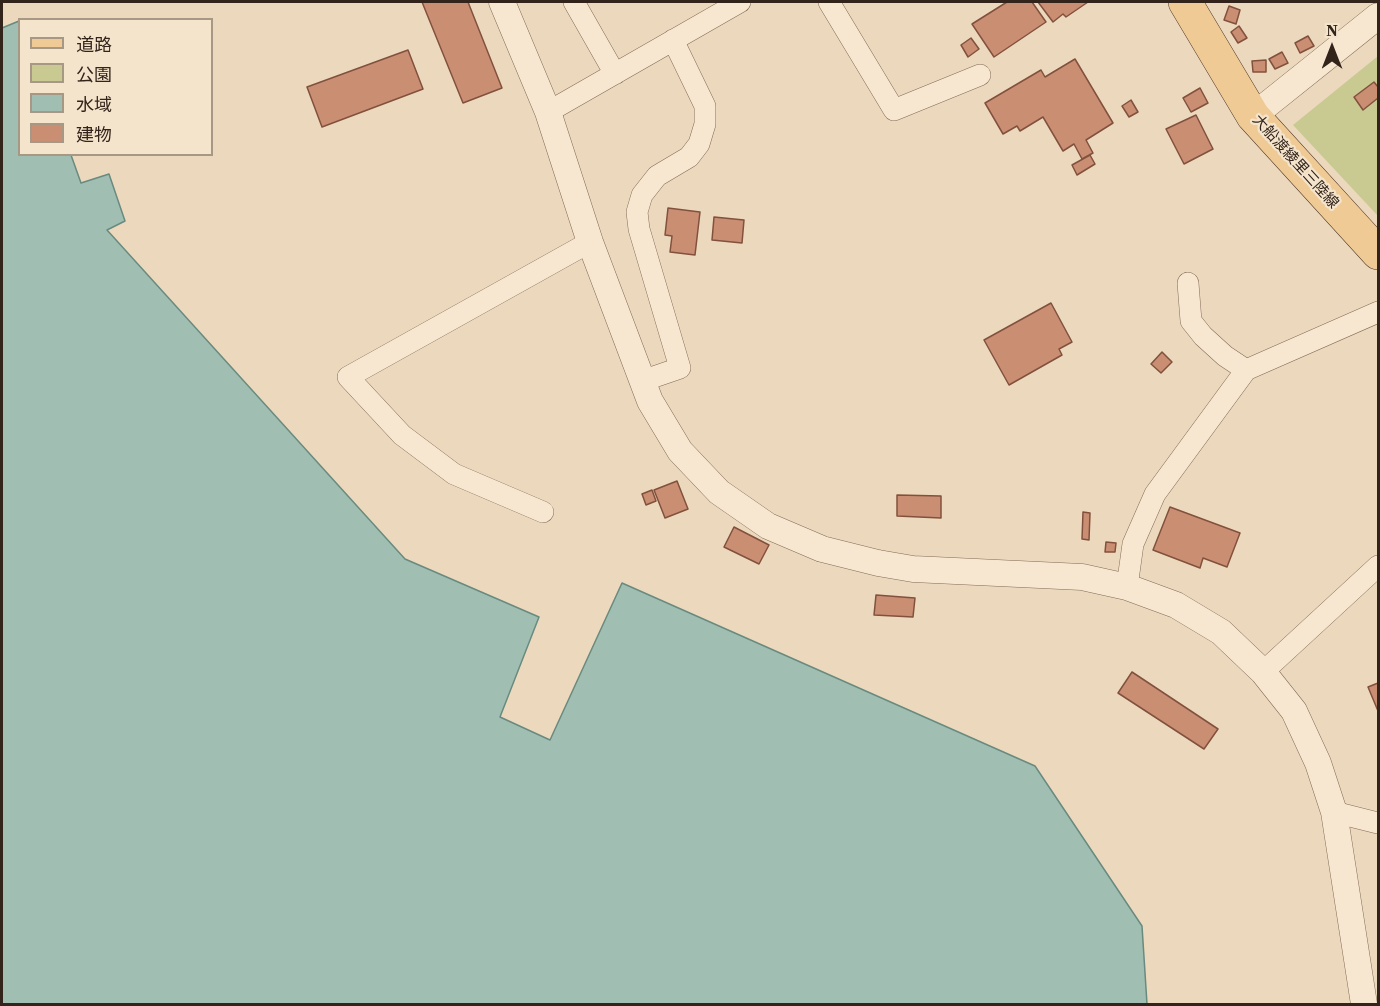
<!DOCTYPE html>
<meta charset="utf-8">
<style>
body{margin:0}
#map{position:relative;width:1380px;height:1006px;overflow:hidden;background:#ecd9bd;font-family:"Source Serif 4","Noto Sans JP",serif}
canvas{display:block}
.frame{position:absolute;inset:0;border:3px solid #33241b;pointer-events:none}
.legend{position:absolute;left:18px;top:18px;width:195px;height:138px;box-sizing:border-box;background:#f4e4cc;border:2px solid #a79785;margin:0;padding:8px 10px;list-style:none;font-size:18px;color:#33241b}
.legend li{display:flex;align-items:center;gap:12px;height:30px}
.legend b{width:30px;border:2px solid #a79785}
.north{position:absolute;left:1302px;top:18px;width:60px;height:60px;-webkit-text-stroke:4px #f4e4cc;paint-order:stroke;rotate:0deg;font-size:16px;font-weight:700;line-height:24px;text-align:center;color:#33241b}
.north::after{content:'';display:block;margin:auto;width:21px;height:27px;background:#33241b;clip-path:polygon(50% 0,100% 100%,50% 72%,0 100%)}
</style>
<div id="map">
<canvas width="1380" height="1006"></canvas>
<div class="frame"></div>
<ul class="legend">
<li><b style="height:8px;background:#f0ca94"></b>道路</li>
<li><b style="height:16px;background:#c9c992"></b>公園</li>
<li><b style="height:16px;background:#a1beb2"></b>水域</li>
<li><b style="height:16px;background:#ca8e73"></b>建物</li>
</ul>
<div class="north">N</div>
</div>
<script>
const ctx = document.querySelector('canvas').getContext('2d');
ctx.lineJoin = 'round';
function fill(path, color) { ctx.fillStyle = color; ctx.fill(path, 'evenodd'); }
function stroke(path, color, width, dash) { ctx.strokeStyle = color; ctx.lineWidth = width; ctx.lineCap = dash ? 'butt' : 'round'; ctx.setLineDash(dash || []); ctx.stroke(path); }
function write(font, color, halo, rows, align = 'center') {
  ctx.font = font + ' "Source Serif 4","Noto Sans JP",serif'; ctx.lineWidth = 4.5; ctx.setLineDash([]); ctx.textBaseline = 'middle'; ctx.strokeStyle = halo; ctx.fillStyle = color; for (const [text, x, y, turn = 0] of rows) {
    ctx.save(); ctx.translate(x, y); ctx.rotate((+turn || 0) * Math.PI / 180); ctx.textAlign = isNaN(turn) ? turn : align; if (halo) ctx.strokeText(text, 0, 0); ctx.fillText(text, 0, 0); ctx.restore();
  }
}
fill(new Path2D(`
 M1378,56v160l-85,-91z`), '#c9c992');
const water = new Path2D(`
 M19,21l1,133 51,1 10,28 28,-9 16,47 -18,9 298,329 134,58 -39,100 50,23 72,-157 413,183 107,160 5,78h-1145v-976z`);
fill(water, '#a1beb2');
stroke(water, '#698a7f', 1.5);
const building = new Path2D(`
 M422,2h46l34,86 -39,15z
 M1007,2h25l14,20 -52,35 -22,-33z
 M1038,2h50l-22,15 -3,-3 -10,8z
 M1229,6l11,4 -4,14 -12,-4z
 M1239,26l8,12 -9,5 -7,-11z
 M1308,36l6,10 -14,7 -5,-10z
 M971,38l8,11 -11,8 -7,-12z
 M408,50l15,39 -101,38 -15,-40z
 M1282,52l6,11 -13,6 -6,-10z
 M1075,59l38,64 -27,17 7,13 -11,6 -8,-15 -11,7 -20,-34 -23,14 -3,-5 -14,8 -18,-31 56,-33 4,7z
 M1266,60v12h-13l-1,-11z
 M1374,82l4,5v11l-15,12 -9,-13z
 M1200,88l8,15 -17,9 -8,-14z
 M1131,100l7,12 -9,5 -7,-11z
 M1196,115l17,34 -29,15 -18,-35z
 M1090,155l5,9 -18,11 -5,-10z
 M668,208l32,4 -5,43 -25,-3 2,-16 -7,-1z
 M714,217l30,3 -2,23 -30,-3z
 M1051,303l21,39 -13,7 3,6 -53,30 -25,-45z
 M1162,352l10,10 -11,11 -10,-9z
 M677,481l11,28 -23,9 -11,-28z
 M652,490l4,11 -10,4 -4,-11z
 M897,495l44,1v22l-44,-2z
 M1170,507l70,26 -13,34 -24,-9 -3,10 -47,-18z
 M1083,512l7,1 -1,27 -7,-1z
 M734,527l35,18 -10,19 -35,-17z
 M1106,542l10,1 -1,9h-10z
 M876,595l39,3 -2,19 -39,-2z
 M1132,672l86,57 -14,20 -86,-56z
 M1378,683v28l-10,-24z`);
fill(building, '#ca8e73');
stroke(building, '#82513d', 1.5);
const minor = new Path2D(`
 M574,2l41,72
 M829,2l65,108 86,-35
 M548,112l192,-110
 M1188,283l3,38 12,15 22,20 21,14
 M642,381l38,-13 -41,-139 -2,-17 5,-17 15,-19 32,-19 10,-13 6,-20v-18l-32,-66
 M543,512l-89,-38 -52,-39 -54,-58 242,-135
 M1127,587l6,-43 22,-50 91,-124 132,-58
 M1263,672l115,-106
 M1334,812l44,11`);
const tertiary = new Path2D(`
 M502,2l46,110 42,130 60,159 30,50 39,41 49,34 54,23 56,14 35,6 169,8 45,10 49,18 45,27 42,40 31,39 24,52 16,49 30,192
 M1253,116l125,-100`);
const primary = new Path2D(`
 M1185,2l68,114 125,137`);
stroke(minor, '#836a57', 22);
stroke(tertiary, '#836a57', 27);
stroke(primary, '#51392b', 34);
stroke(minor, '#f8e7d0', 21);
stroke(tertiary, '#f8e7d0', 26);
stroke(primary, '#f0ca94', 33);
write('15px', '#33241b', '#f4e4cc', [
 ["大船渡綾里三陸線",1295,162,48]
]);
</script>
